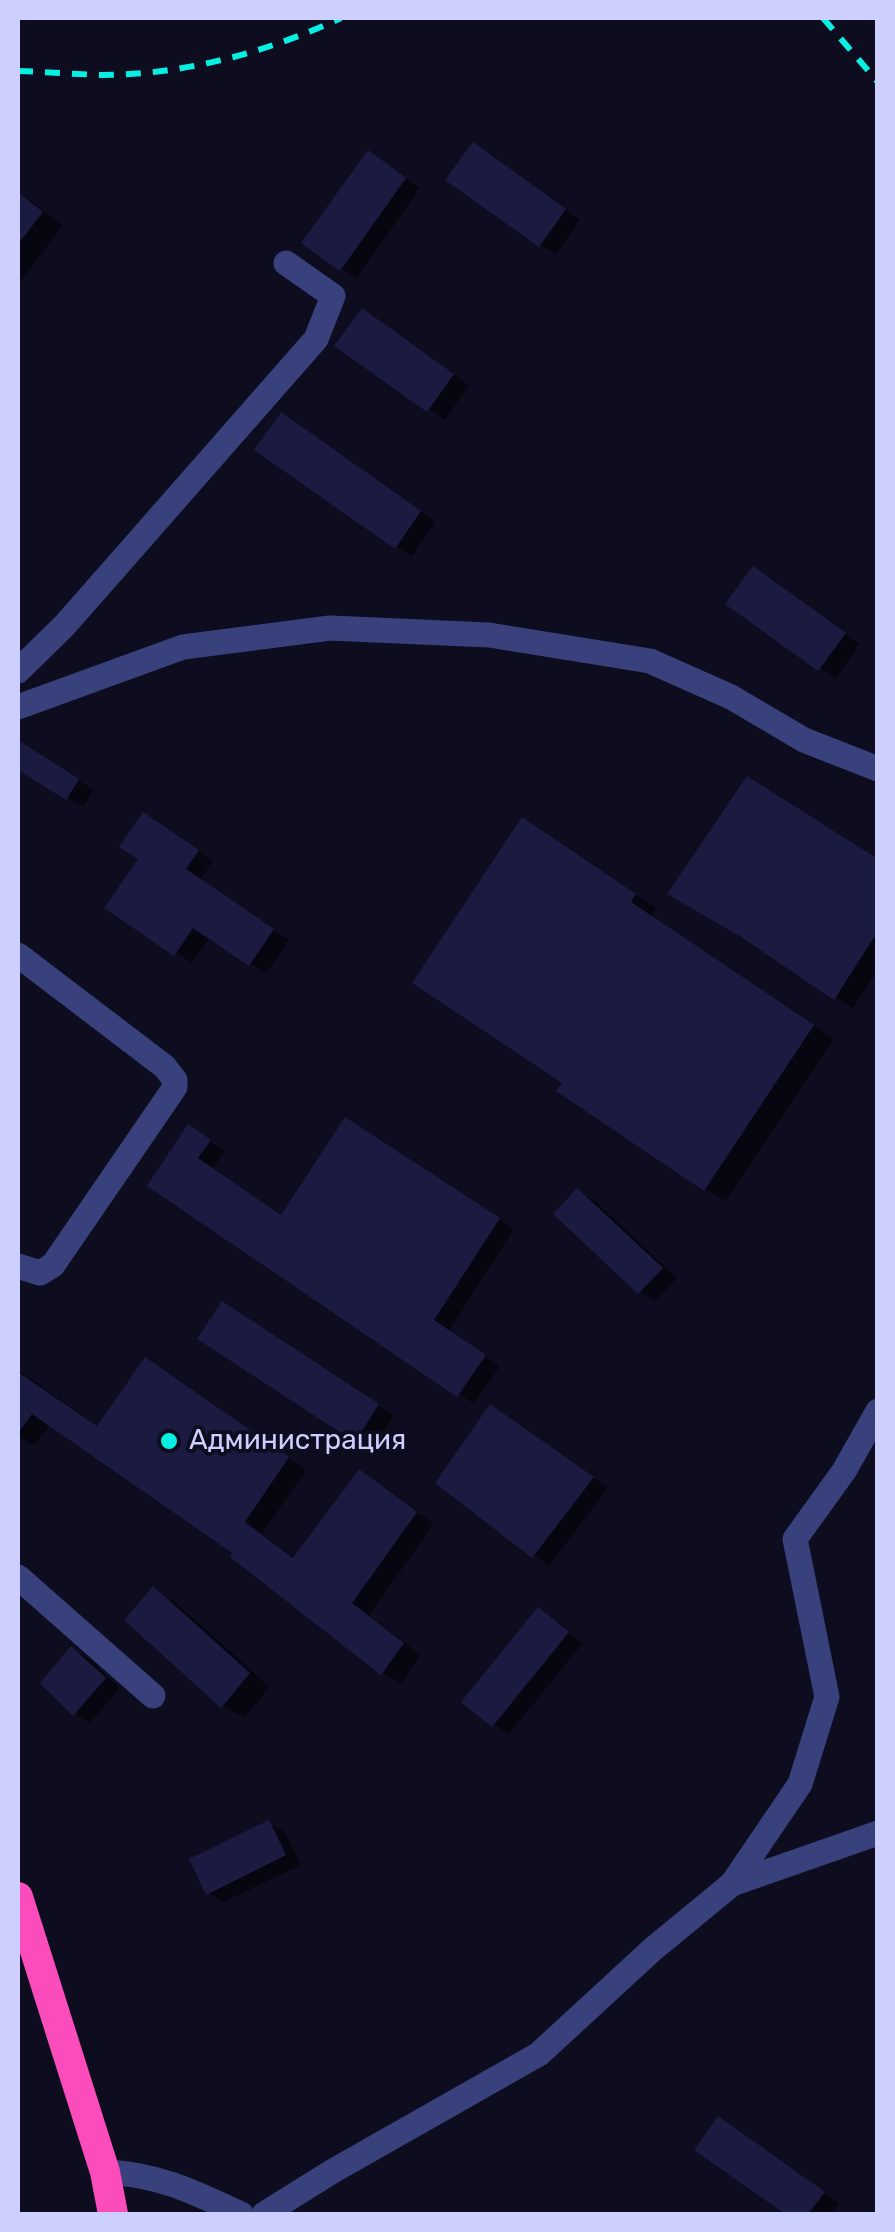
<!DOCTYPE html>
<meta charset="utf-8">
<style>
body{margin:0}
#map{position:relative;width:895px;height:2232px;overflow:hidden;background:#0d0d1f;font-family:Rubik,sans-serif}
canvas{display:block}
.frame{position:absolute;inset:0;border:20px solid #cdcffe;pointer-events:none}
</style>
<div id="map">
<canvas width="895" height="2232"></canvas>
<div class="frame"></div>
</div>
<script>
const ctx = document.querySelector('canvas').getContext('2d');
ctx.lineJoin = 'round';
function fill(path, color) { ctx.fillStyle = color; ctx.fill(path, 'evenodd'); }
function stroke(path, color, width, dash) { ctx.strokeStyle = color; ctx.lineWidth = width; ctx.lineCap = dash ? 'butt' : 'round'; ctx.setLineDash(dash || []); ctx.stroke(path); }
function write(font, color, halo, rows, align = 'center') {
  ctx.font = font + ' Rubik,sans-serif'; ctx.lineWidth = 8; ctx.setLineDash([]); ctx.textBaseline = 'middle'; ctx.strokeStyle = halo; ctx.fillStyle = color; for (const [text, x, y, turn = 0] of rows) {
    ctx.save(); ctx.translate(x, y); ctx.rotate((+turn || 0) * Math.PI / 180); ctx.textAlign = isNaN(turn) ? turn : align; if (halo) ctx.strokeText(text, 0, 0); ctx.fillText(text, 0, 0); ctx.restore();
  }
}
fill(new Path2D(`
 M489,154l91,66 -24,34 -16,-9z
 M384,163l36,25 -63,90 -16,-9z
 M18,191l45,35 -45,58z
 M378,320l91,65 -24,35 -107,-75z
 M297,425l139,97 -24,34 -16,-9z
 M769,579l91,65 -24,34 -107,-74z
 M18,743l76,47 -11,17 -65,-40z
 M160,824l53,37 -13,19 89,60 -23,34 -56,-37 -18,26 -84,-56z
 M544,833l112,75 -5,8 183,123 -108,162 -21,-12z
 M878,861v109l-25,38 -183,-115z
 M362,1130l152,99 -65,102 51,35 -26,38 -324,-219 55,-48 20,14 -12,18 70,48z
 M578,1191l16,9 83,78 -21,23 -16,-9z
 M239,1314l155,102 -22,33 -16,-9z
 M18,1370l81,57 65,-57 142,100 -44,64 34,25 64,-87 74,52 -65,91 52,40 -20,29 -18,-11 -150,-117 3,-3 -185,-129 -17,22 -16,-10z
 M507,1416l101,72 -59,78 -110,-84z
 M154,1590l21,12 95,85 -26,31 -22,-12z
 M538,1610l45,33 -74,91 -16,-9z
 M72,1649l16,9 32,30 -30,35 -15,-9z
 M269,1823l16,9 16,33 -77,37 -16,-9z
 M735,2129l104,74 -8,11h-42l-91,-65z`), '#0007');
fill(new Path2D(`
 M473,142l93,67 -27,38 -94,-67z
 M368,150l38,28 -66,93 -39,-28z
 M18,192l25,20 -25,32z
 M362,308l92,66 -27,38 -93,-66z
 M281,412l140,99 -26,38 -141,-99z
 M753,566l93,67 -28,38 -93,-67z
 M18,740l61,39 -13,21 -48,-30z
 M747,776l131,83v72l-44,69 -93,-63 -74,-43z
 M143,812l56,38 -13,19 88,60 -25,37 -56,-38 -19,28 -70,-48 34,-49 -19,-12z
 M522,817l114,77 -5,8 183,123 -110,166 -148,-100 6,-8 -150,-100z
 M345,1117l155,101 -66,102 52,35 -29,42 -310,-211 41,-62 23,16 -13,18 83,57z
 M577,1188l86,80 -25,26 -85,-80z
 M222,1301l157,103 -24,38 -158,-103z
 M145,1357l144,100 -44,65 48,36 66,-89 58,43 -65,91 52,40 -23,32 -151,-118 2,-4 -200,-139 -14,19v-61l79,54z
 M490,1404l104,73 -62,81 -97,-75z
 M153,1586l97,87 -29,35 -97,-88z
 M538,1607l31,25 -77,95 -31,-25z
 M71,1646l35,32 -33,38 -33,-33z
 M269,1820l17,35 -80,40 -17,-36z
 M718,2116l107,76 -17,22h-23l-91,-64z`), '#1b1a40');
stroke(new Path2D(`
 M18,671l47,-46 251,-286 17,-43 -47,-33
 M18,707l165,-60 147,-19 159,7 161,26 81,36 73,43 74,29
 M18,955l147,112 10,13v7l-122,178 -13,8 -22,-7
 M18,1577l135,119
 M732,1884l146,-51
 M105,2172c53,2 89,20 136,42
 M264,2214l69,-43 206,-117 114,-105 79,-65 68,-100 27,-87 -32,-158 49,-68 34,-60`), '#39417d', 25);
stroke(new Path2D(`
 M18,1897l87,275 8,42`), '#fa4cba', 30);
stroke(new Path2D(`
 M823,18l55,64
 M18,71c28,1 56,3 84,4 81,0 166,-23 239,-57`), '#07efe2', 6, [15, 12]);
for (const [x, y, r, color] of [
 [169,1441,10,"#07efe2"]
]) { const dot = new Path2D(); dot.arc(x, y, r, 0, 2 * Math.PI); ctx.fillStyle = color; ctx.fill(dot); stroke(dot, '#0d0d1f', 4); }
write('28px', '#cdcffe', '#0d0d1f', [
 ["Администрация",189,1441]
], 'left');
</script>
